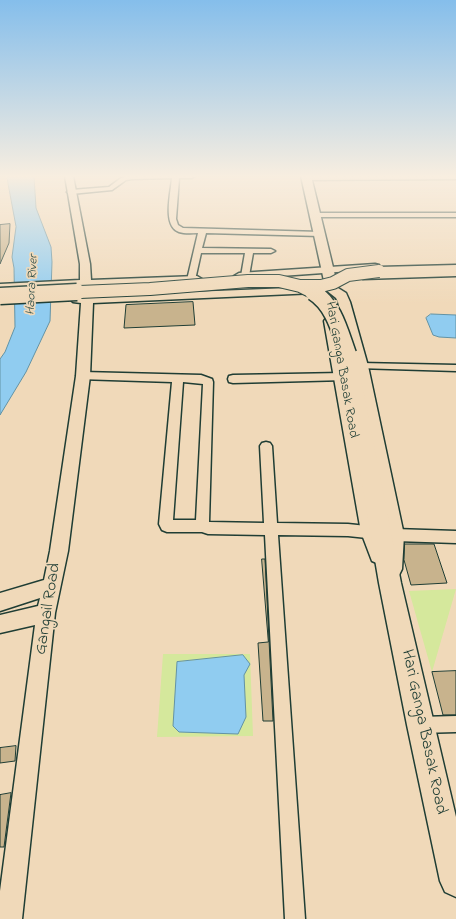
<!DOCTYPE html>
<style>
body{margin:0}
canvas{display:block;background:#f0d9b9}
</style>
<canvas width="456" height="919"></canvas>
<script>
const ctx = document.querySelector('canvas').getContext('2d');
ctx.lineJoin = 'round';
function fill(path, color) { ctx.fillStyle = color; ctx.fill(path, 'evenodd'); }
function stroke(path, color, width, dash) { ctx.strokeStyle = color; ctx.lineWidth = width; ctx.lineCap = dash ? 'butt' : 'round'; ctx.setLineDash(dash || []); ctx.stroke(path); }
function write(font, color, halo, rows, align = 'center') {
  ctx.font = font + ' "Indie Flower",sans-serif'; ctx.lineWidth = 3.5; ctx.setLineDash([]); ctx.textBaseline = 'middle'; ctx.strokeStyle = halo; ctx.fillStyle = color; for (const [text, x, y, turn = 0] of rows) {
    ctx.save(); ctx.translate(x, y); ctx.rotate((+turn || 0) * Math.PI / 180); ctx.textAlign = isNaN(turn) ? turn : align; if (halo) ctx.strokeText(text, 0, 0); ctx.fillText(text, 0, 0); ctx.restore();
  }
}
fill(new Path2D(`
 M456,589l-24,83 -23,-81z
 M163,654h87l3,82 -96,1z`), '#d5e89c');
const water = new Path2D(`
 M7,176h27l2,32 15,39 1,15 -2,59 -24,51 -26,43v-56l5,-7 10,-25 -1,-59 -2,-11 4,-30z
 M431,314l25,1v23l-17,-1 -6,-2 -7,-17z
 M243,655l7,9 -6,11 2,42 -8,17 -59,-2 -6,-6 4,-64z`);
fill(water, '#90ccf0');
stroke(water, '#6393a5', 1);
const building = new Path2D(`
 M10,224l-1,19 -9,21v-39z
 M193,302l2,23 -71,3 2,-23z
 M405,544h29l13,39 -36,2 -7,-25z
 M262,559h3l8,162h-10l-5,-78 10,-1z
 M456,671v44h-13l-11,-43z
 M16,746l-1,15 -15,2v-15z
 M11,793l-7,54h-4v-52z`);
fill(building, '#c8b38d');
stroke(building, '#1f3d34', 1);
const minor = new Path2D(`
 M128,176h67l-3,2h-13l-3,41 2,6 5,3 137,4 4,2 -4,2 -114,-3 -4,15 69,1 4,2 -4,2h-18l-4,23 -4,3 -4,-3 4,-23h-44l-6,27 -1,2h-6l-1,-2 11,-47c-6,0 -13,1 -19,-1 -17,-6 -8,-40 -7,-54l-40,1 -6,1 -14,10 -41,4 -4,-2 4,-2 38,-3 12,-9z
 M456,176v3l-149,1 -3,-2 3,-2z
 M313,213h143v4h-140l-4,-2z
 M361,363l95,2v6l-99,-3 -1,-2z
 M83,372l118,3 11,4 1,3 -4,140 55,1 -4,-77 2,-3 4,-1 4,1 2,3 5,77 71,1 47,5 61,2v12l-61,-2 -47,-5 -70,-1 27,384h-20l-20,-384 -57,-1 -6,-2h-35l-5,-2 -3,-6 13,-142 -93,-3 -1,-3 1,-3zM183,382l20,2 -7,136h-23z
 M342,373l4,1 1,3 -1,3 -113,3 -4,-1 -1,-3 1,-3 4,-1z
 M456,716v16l-36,1 -6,-2 -2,-6 2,-6 6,-2z`);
const tertiary = new Path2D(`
 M65,176h8l17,88 1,16 106,-4 5,3 -5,3 -105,5v9l223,-9 6,3 -6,3 -222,10 -3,73 -22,175 -13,62 -33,306h-22v-28l35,-266 -35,8v-18l38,-9 2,-8 -40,13v-18l44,-13 6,-29 26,-175 5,-73 -8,-1 -2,-2 2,-2 8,-2v-9l-81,3v-6l80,-4v-16z
 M375,264l4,1 1,2 -1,2 -140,10 -5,-3 5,-3z
 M456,270v6l-93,3 -5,-3 5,-3z`);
const secondary = new Path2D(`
 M301,176h10l27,112 8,5 4,9 18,64 36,169 -2,34 -3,6 -7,3 -7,-3 -3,-6 1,-7 -4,2 -7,-3 -11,-29 -37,-211 2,-3 5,-1 5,1 2,3 41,211 6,13 1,-10 -32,-169 -16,-64 -2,-4 -10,-8z`);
const primary = new Path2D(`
 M456,265v8l-77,2 -5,-1 -2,-3 2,-3 5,-1z
 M348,349l6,1 2,4 45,229 55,234v80l-11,-5 -5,-11 -33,-156 -28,-142 -39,-229 2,-4z`);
stroke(minor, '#1f3d34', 3);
stroke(tertiary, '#1f3d34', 3);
stroke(secondary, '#1f3d34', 3);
stroke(primary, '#1f3d34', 3);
fill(minor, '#f0d9b9');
fill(tertiary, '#f0d9b9');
fill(secondary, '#f0d9b9');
fill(primary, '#f0d9b9');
const primaryBridgeFar1 = new Path2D(`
 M300,286l14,7
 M56,293l94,-4 98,-8h31l21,5h21l12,-3 15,-8 31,-4`);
const primaryBridge = new Path2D(`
 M313,292c21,13 27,40 35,62
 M0,296l77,-4`);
stroke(primaryBridgeFar1, '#1f3d34', 14, []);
stroke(primaryBridge, '#1f3d34', 19, []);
stroke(primaryBridgeFar1, '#f0d9b9', 12);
stroke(primaryBridge, '#f0d9b9', 16);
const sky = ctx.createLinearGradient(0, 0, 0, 304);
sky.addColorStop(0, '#85beeb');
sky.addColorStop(0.58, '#f8eee0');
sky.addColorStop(1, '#f8eee000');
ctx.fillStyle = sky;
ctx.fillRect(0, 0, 456, 304);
write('italic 13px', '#2a4b47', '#f0d9b9', [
 ["Haora River",33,285,-87]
]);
write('14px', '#1f3d34', '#f0d9b9', [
 ["Hari Ganga Basak Road",341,370,80]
]);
write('17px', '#1f3d34', '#f0d9b9', [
 ["Gangail Road",49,609,-81],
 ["Hari Ganga Basak Road",423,732,78]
]);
</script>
